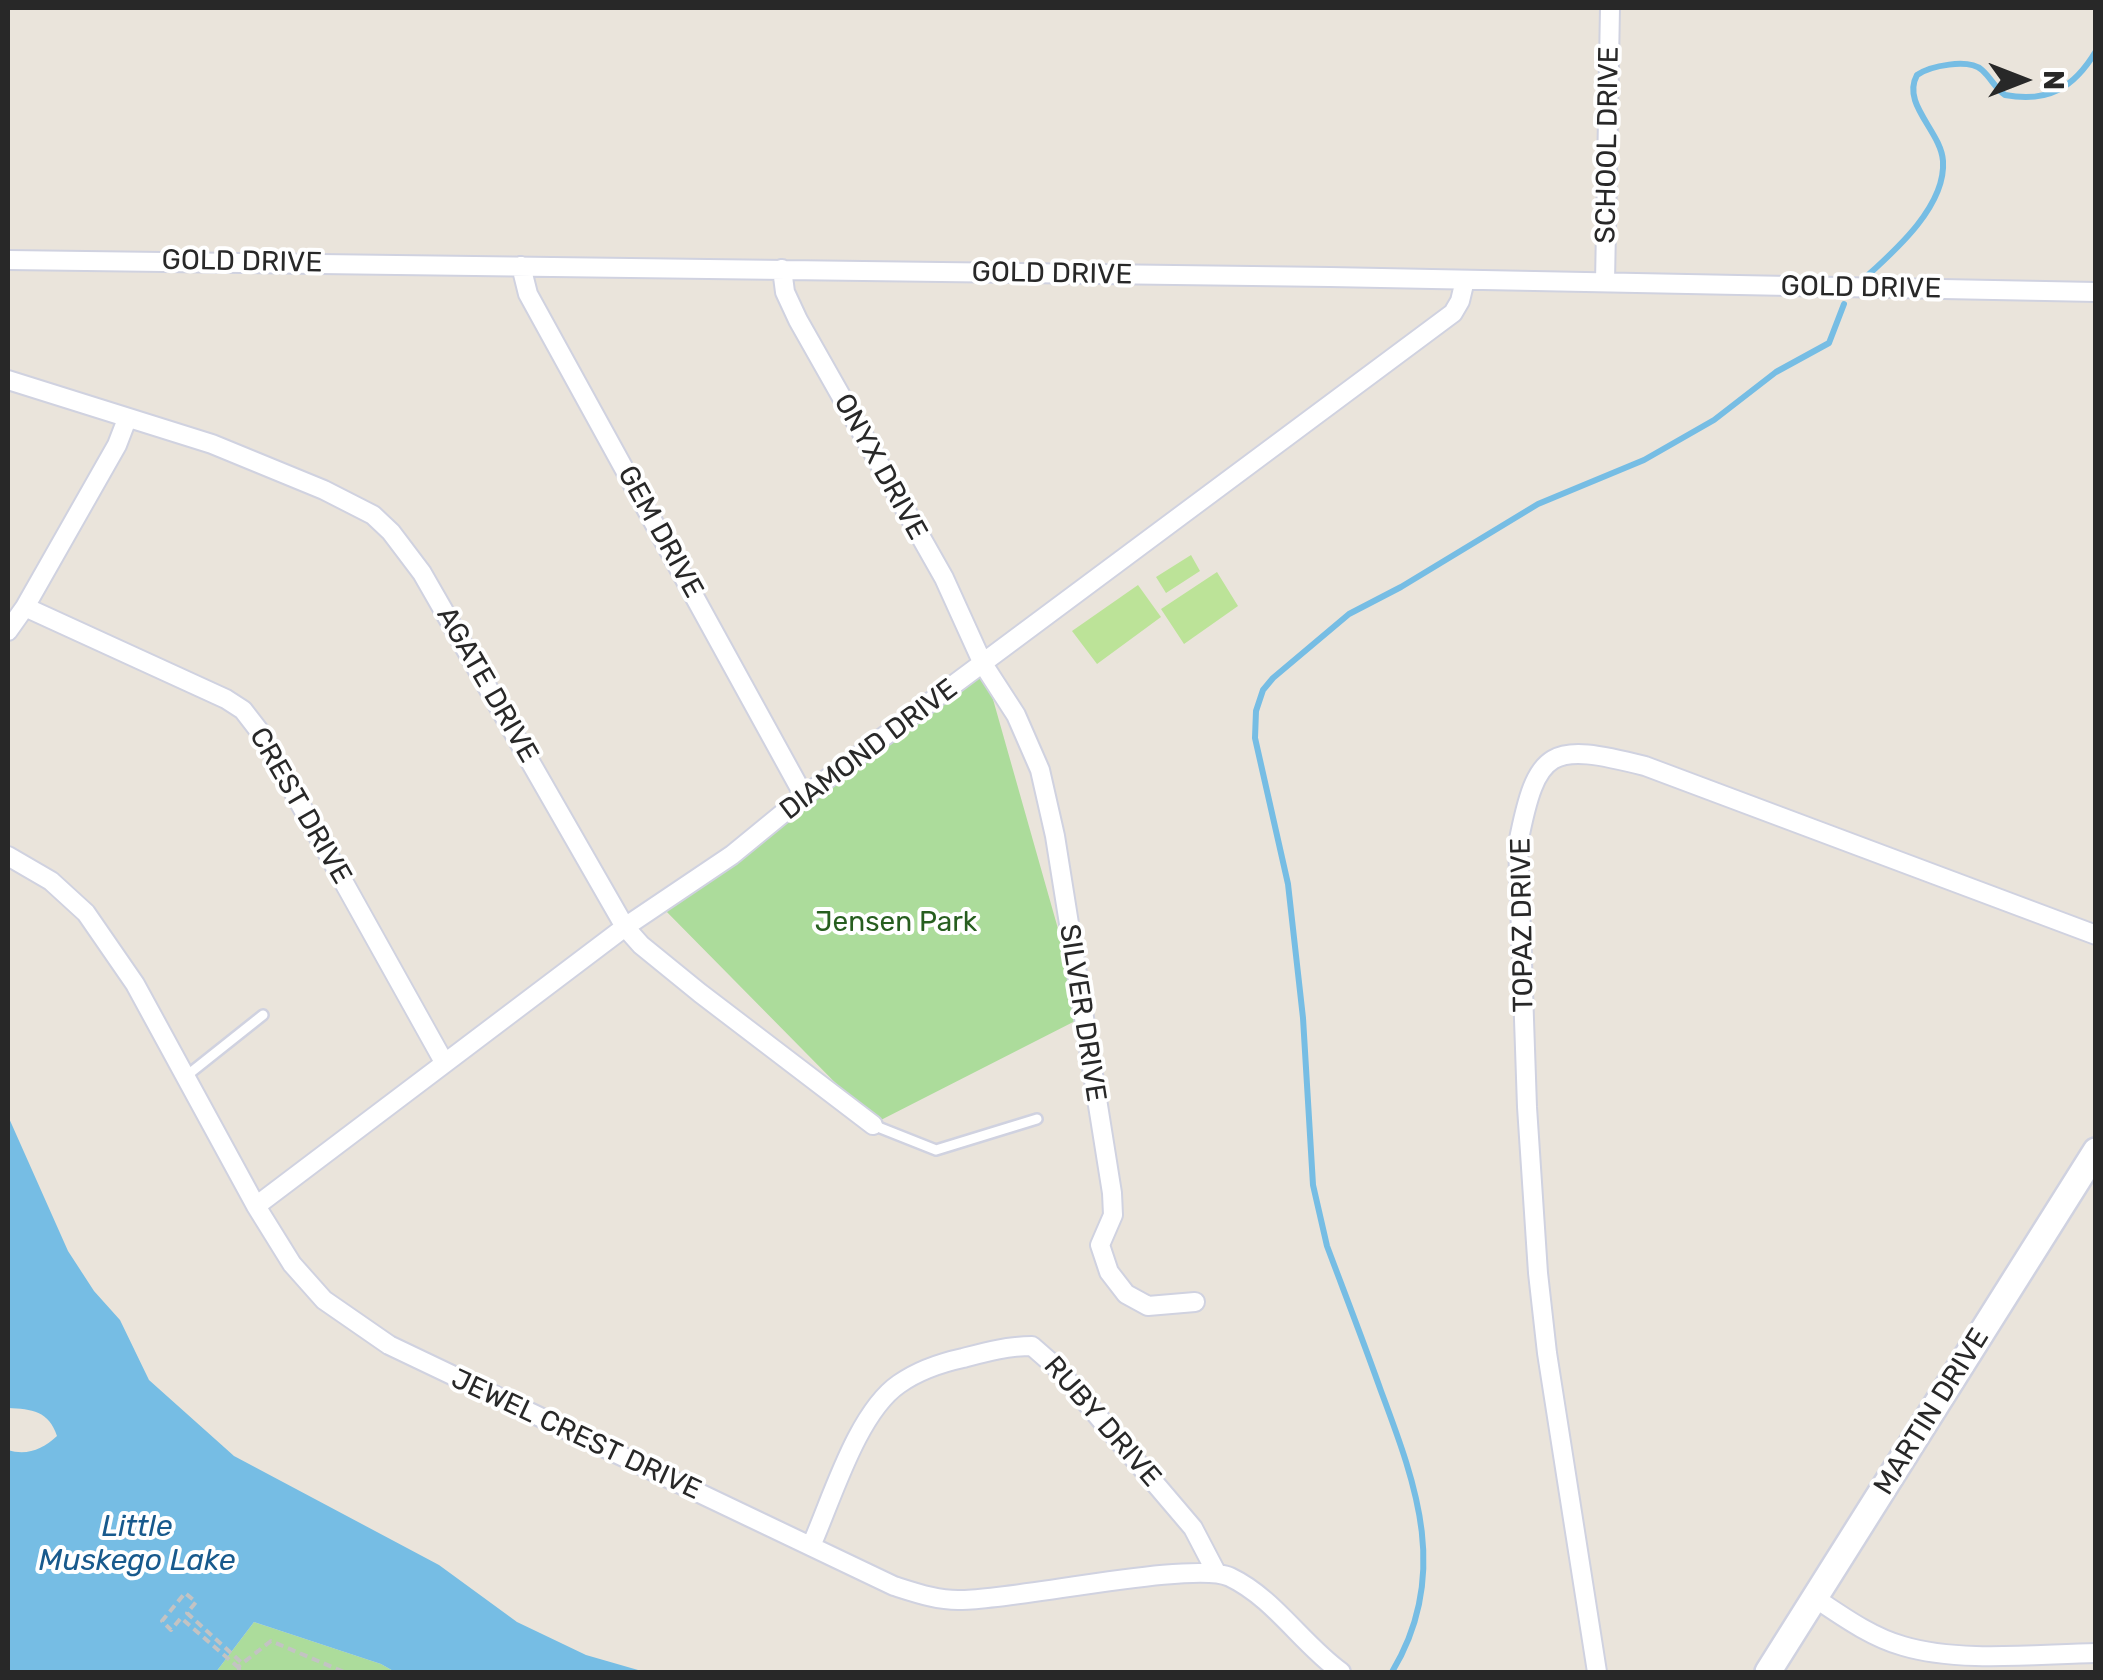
<!DOCTYPE html>
<style>
body{margin:0}
#map{position:relative;width:2103px;height:1680px;overflow:hidden;background:#eae4db;font-family:Rubik,sans-serif}
canvas{display:block}
.frame{position:absolute;inset:0;border:10px solid #282828;pointer-events:none}
.north{position:absolute;left:1973px;top:30px;width:100px;height:100px;-webkit-text-stroke:8px #fff;paint-order:stroke;rotate:90deg;font-size:28px;font-weight:700;line-height:40px;text-align:center;color:#282828}
.north::after{content:'';display:block;margin:auto;width:35px;height:45px;background:#282828;clip-path:polygon(50% 0,100% 100%,50% 72%,0 100%)}
</style>
<div id="map">
<canvas width="2103" height="1680"></canvas>
<div class="frame"></div>
<div class="north">N</div>
</div>
<script>
const ctx = document.querySelector('canvas').getContext('2d');
ctx.lineJoin = 'round';
function fill(path, color) { ctx.fillStyle = color; ctx.fill(path, 'evenodd'); }
function stroke(path, color, width, dash) { ctx.strokeStyle = color; ctx.lineWidth = width; ctx.lineCap = dash ? 'butt' : 'round'; ctx.setLineDash(dash || []); ctx.stroke(path); }
function write(font, color, halo, rows, align = 'center') {
  ctx.font = font + ' Rubik,sans-serif'; ctx.lineWidth = 8; ctx.setLineDash([]); ctx.textBaseline = 'middle'; ctx.strokeStyle = halo; ctx.fillStyle = color; for (const [text, x, y, turn = 0] of rows) {
    ctx.save(); ctx.translate(x, y); ctx.rotate((+turn || 0) * Math.PI / 180); ctx.textAlign = isNaN(turn) ? turn : align; if (halo) ctx.strokeText(text, 0, 0); ctx.fillText(text, 0, 0); ctx.restore();
  }
}
fill(new Path2D(`
 M983,664l100,353 -208,106 -215,-218z
 M254,1622l127,42 14,8h-179z`), '#acdc9b');
fill(new Path2D(`
 M1191,555l9,16 -34,22 -10,-16z
 M1217,572l21,34 -54,38 -23,-35z
 M1138,585l23,32 -64,47 -25,-33z`), '#bce398');
fill(new Path2D(`
 M8,1116l60,135 26,40 26,29 29,60 85,76 205,109 78,57 69,33 59,17h-250l-14,-8 -127,-42 -38,50h-208v-222c19,6 35,-1 49,-14 -8,-25 -25,-27 -49,-28z`), '#76bde4');
stroke(new Path2D(`
 M1867,276c30,-27 79,-71 76,-115 -2,-30 -42,-57 -26,-86 13,-9 51,-17 65,-5 9,8 13,18 23,25 43,8 69,-7 91,-44
 M1392,1672c58,-96 25,-185 -11,-281 -17,-48 -36,-97 -54,-145l-14,-61 -10,-167 -15,-134 -33,-146 1,-27 7,-21 10,-12 76,-64 52,-27 137,-83 106,-44 70,-40 62,-48 53,-29 15,-39`), '#76bde4', 6);
const lane = new Path2D(`
 M185,1077l78,-62
 M873,1125l63,25 101,-31`);
const street = new Path2D(`
 M8,260l1322,17 766,15
 M521,266l7,28 276,502
 M782,269l3,23 13,28 146,258 39,86 33,51 24,55 15,66 57,357 1,22 -13,30 9,27 17,22 22,12 47,-4
 M1605,282l5,-274
 M8,380l204,64 112,46 49,25 18,17 31,41 203,354 16,18 59,48 173,132
 M25,607l201,92 17,11 17,22 184,330
 M8,631l17,-24 92,-162 10,-26
 M8,856l43,25 35,32 49,71 121,222 36,58 32,36 65,45 505,241c22,7 45,15 68,14 54,0 233,-40 268,-23 44,21 72,67 111,95
 M256,1206l369,-279 107,-72 72,-59 649,-483 7,-12 5,-21
 M811,1546c21,-47 46,-133 88,-162 20,-14 41,-21 64,-26 23,-6 45,-12 69,-12l24,21 137,161 23,44
 M1815,1598c27,18 56,39 88,48 57,17 133,8 193,7
 M1597,1672l-50,-319 -9,-80 -11,-166 -9,-263c19,-97 32,-102 127,-78l451,169`);
const secondary = new Path2D(`
 M1768,1672l328,-521`);
stroke(lane, '#d0d2e0', 14);
stroke(street, '#d0d2e0', 22);
stroke(secondary, '#d0d2e0', 30);
stroke(new Path2D(`
 M239,1668l-58,-50 -10,12 -9,-9 23,-28 11,9 -9,11 55,50
 M239,1672v-6l32,-25 73,31`), '#c3c3c3', 4, [8, 5]);
stroke(lane, '#fff', 9);
stroke(street, '#fff', 18);
stroke(secondary, '#fff', 25);
write('28px', '#282828', '#fff', [
 ["SCHOOL DRIVE",1608,145,-89],
 ["GOLD DRIVE",242,262,1],
 ["GOLD DRIVE",1052,274,1],
 ["GOLD DRIVE",1861,288,1],
 ["ONYX DRIVE",880,467,61],
 ["GEM DRIVE",660,532,61],
 ["AGATE DRIVE",487,685,60],
 ["DIAMOND DRIVE",869,750,-37],
 ["CREST DRIVE",300,806,60],
 ["TOPAZ DRIVE",1523,925,-91],
 ["SILVER DRIVE",1082,1013,81],
 ["MARTIN DRIVE",1932,1412,-58],
 ["RUBY DRIVE",1102,1422,49],
 ["JEWEL CREST DRIVE",576,1435,25]
]);
write('28px', '#275e1f', '#fff', [
 ["Jensen Park",896,923]
]);
write('italic 30px', '#185a8d', '#fff', [
 ["Little",137,1527],
 ["Muskego Lake",137,1561]
]);
</script>
